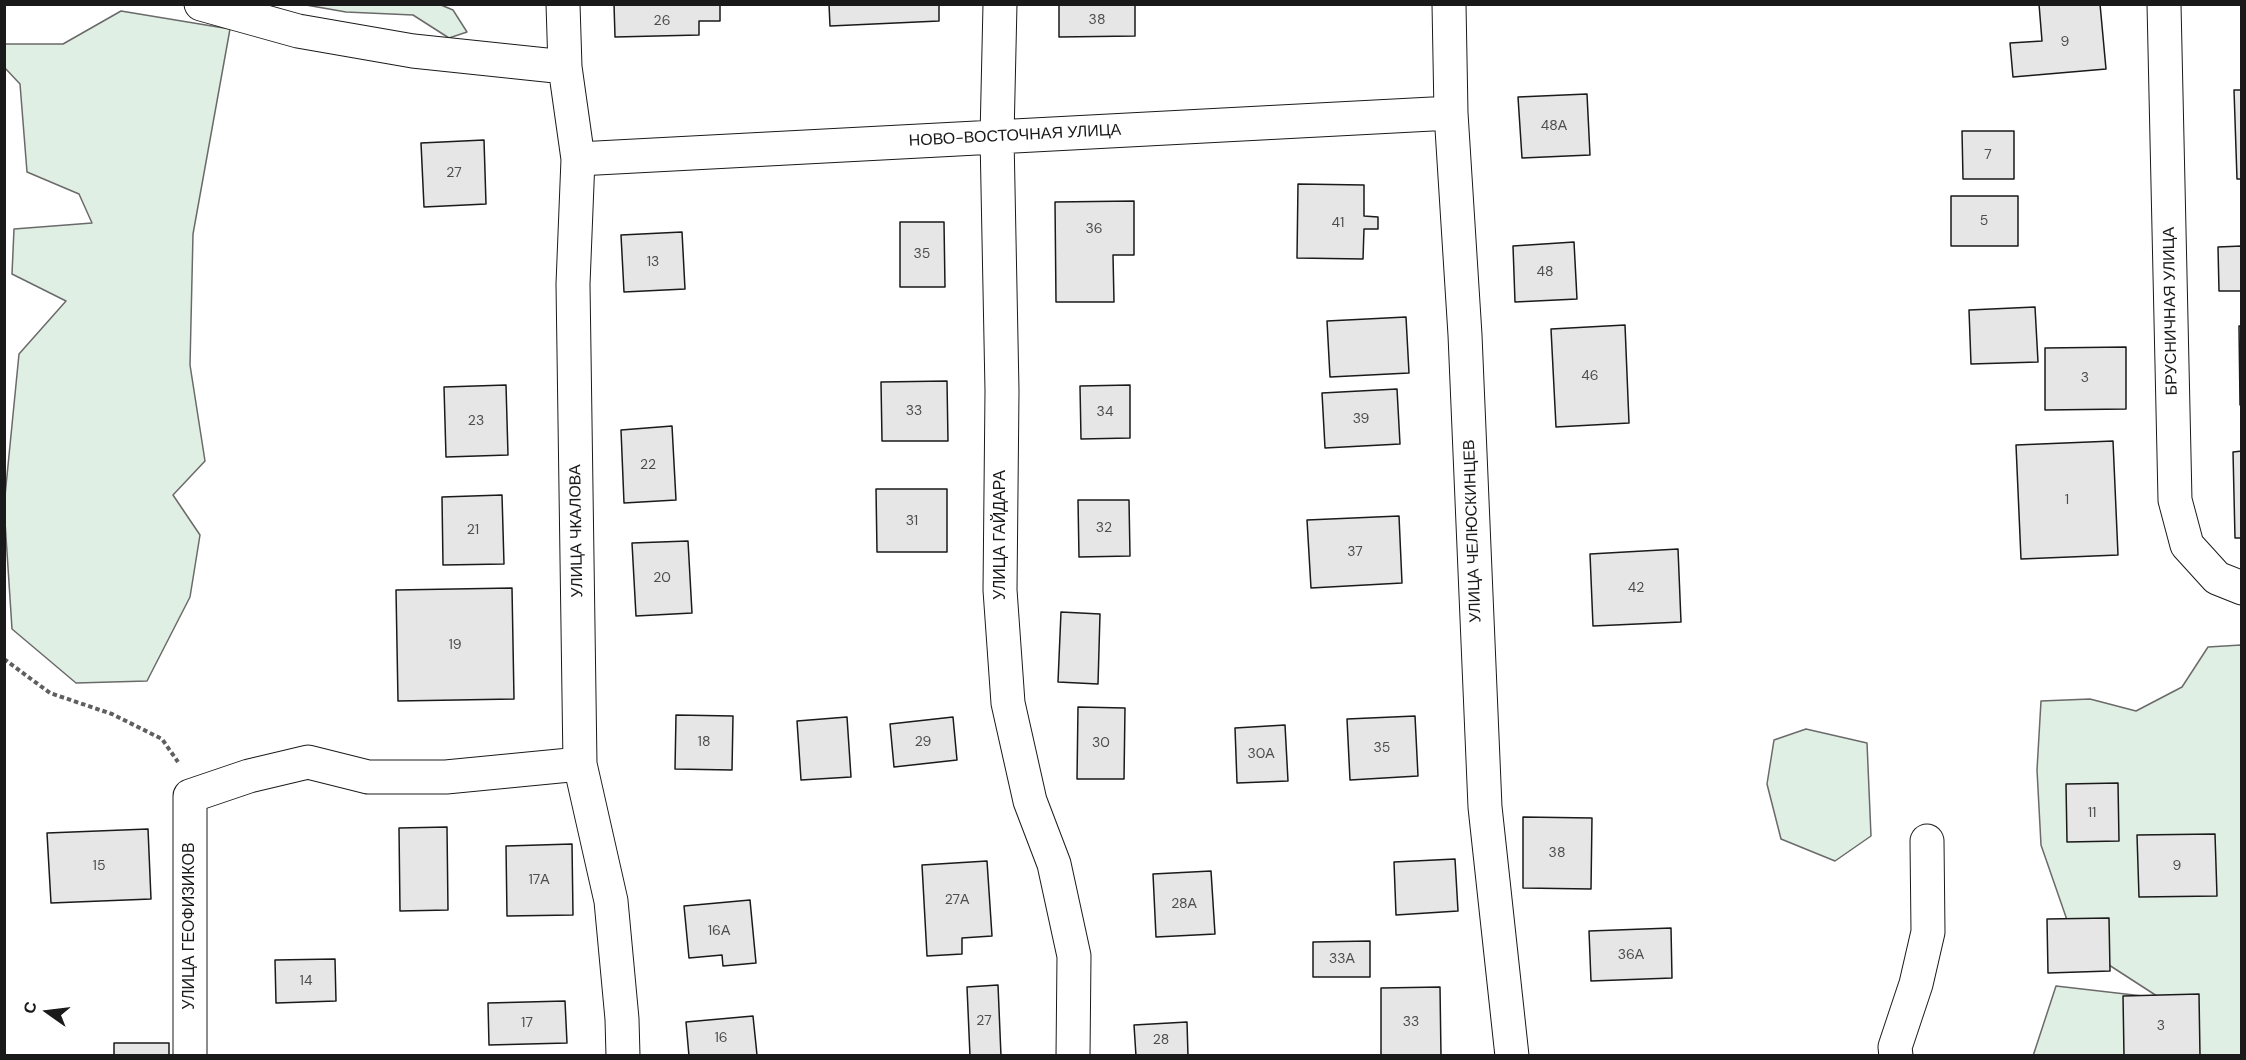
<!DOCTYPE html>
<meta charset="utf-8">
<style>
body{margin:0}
#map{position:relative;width:2246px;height:1060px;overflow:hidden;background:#fff;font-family:"DM Sans",sans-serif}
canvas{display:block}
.frame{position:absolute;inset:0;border:6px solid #1a1a1a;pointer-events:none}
.north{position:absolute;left:18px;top:982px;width:60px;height:60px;-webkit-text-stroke:4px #fff;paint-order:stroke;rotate:284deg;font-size:16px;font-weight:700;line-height:24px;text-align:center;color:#1a1a1a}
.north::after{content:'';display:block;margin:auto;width:21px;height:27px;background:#1a1a1a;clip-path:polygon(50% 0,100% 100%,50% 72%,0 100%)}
</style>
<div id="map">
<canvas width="2246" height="1060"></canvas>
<div class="frame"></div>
<div class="north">С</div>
</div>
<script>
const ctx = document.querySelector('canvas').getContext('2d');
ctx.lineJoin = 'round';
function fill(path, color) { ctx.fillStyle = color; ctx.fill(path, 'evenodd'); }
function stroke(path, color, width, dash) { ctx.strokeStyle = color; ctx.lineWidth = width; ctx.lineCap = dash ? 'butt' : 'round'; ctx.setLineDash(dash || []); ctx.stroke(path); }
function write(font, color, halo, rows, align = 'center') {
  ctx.font = font + ' "DM Sans",sans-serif'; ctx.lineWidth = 4.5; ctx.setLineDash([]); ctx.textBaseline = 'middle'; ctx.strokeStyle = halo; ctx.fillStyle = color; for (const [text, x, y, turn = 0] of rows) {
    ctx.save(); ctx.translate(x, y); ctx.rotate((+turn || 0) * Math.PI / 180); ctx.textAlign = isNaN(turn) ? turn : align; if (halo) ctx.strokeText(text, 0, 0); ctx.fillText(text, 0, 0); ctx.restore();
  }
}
const green = new Path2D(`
 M306,5h135l12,5 14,22 -18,6 -36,-23 -67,-3z
 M121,11l109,18 -37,205 -3,131 15,96 -32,34 27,40 -10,62 -43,84 -71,2 -64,-54 -8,-123 15,-152 47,-53 -54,-27 2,-45 78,-6 -13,-29 -52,-22 -7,-88 -15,-16v-24h58z
 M2241,645v410l-208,1 23,-70 104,12 -85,-55 -34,-98 -4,-75 4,-69 49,-2 46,12 46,-24 26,-40z
 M1806,729l61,14 4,93 -36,25 -54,-22 -14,-55 7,-44z`);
fill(green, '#e0efe3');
stroke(green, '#6a6a6a', 1.5);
const building = new Path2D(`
 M614,4h106v17h-21v14l-84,2z
 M829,4h110v17l-109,5z
 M1059,4h76v32l-76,1z
 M2039,4h61l6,65 -93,8 -3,-34 32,-2z
 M2234,90h8v89h-5z
 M1587,94l3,61 -68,3 -4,-61z
 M1962,131h52v48h-51z
 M484,140l2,64 -62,3 -3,-64z
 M1298,184l66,1v31l14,1v12h-14l-1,30 -66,-1z
 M1951,196h67v50h-67z
 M1134,201v54h-21l1,47h-58l-1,-100z
 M900,222h44l1,65h-45z
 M682,232l3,57 -61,3 -3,-57z
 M1574,242l3,57 -62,3 -2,-56z
 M2242,246v45h-23l-1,-44z
 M2035,307l3,55 -67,2 -2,-54z
 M1406,317l3,56 -79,4 -3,-56z
 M1625,325l4,98 -73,4 -5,-98z
 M2239,326h3v79h-2z
 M2126,347v62l-81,1v-62z
 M947,381l1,60h-66l-1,-59z
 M506,385l2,70 -62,2 -2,-70z
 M1130,385v53l-49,1 -1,-53z
 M1397,389l3,55 -75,4 -3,-55z
 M672,426l4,74 -52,3 -3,-73z
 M2113,441l5,114 -97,4 -5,-114z
 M2242,451v87h-7l-2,-86z
 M876,489h71v63h-70z
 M502,495l2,69 -61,1 -1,-68z
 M1078,500h51l1,56 -51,1z
 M1399,516l3,67 -91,5 -4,-68z
 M688,541l4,72 -56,3 -4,-73z
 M1678,549l3,73 -88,4 -3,-72z
 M512,588l2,111 -116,2 -2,-111z
 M1061,612l39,2 -2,70 -40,-2z
 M1078,707l47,1 -1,71h-47z
 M676,715l57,1 -1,54 -57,-1z
 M1415,716l3,60 -68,4 -3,-61z
 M847,717l4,60 -50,3 -4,-59z
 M953,717l4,43 -63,7 -4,-43z
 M1285,725l3,56 -51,2 -2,-55z
 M2118,783l1,58 -52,1 -1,-58z
 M1523,817l69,1 -1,71 -68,-1z
 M447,827l1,83 -48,1 -1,-83z
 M148,829l3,70 -100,4 -4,-70z
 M2215,834l2,62 -78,1 -2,-62z
 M572,844l1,71 -66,1 -1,-70z
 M1455,859l3,52 -62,4 -2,-53z
 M987,861l5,75 -30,2v16l-35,2 -5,-91z
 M1211,871l4,63 -59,3 -3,-63z
 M750,900l6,63 -33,3 -1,-11 -33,3 -5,-52z
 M2109,918l1,53 -62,2 -1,-54z
 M1671,928l1,50 -81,3 -2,-50z
 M1370,941v36h-57v-35z
 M335,959l1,42 -60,2 -1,-43z
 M998,985l3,71h-31l-3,-69z
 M1440,987l1,69h-60v-68z
 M2199,994l1,62h-76l-1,-60z
 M565,1001l2,42 -78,2 -1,-42z
 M753,1016l4,39 -68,1 -3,-34z
 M1187,1022l1,34h-52l-2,-31z
 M114,1043h55v13h-55z`);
fill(building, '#e6e6e6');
stroke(building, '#1a1a1a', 1.5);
const minor = new Path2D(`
 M201,4l97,27 115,20 152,16
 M563,4l2,63 13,92 -5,125 7,480 31,137 11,118 1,37
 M1000,4l-3,133 5,254 -2,199 8,113 22,98 24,63 20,92 -1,100
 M1449,4l2,109 14,222 20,472 27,249
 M2164,4l11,496 12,45 30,33 25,10
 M578,159l873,-46
 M190,1056v-260l59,-20 59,-14 60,15h78l134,-13
 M1896,1056l-1,-9 21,-63 12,-52 -1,-91`);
stroke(minor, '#1a1a1a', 35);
stroke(new Path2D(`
 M4,659l46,34 62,21 50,25 16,23`), '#5f5f5f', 4, [4.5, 3]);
stroke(minor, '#fff', 33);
write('14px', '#4d4d4d', null, [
 ["38",1097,20],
 ["26",662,21],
 ["9",2065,42],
 ["48А",1554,126],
 ["7",1988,155],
 ["27",454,173],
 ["5",1984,221],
 ["41",1338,223],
 ["36",1094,229],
 ["35",922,254],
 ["13",653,262],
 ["48",1545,272],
 ["46",1590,376],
 ["3",2085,378],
 ["33",914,411],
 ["34",1105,412],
 ["39",1361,419],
 ["23",476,421],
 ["22",648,465],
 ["1",2067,500],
 ["31",912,521],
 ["32",1104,528],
 ["21",473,530],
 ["37",1355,552],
 ["20",662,578],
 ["42",1636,588],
 ["19",455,645],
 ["18",704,742],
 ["29",923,742],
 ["30",1101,743],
 ["35",1382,748],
 ["30А",1261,754],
 ["11",2092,813],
 ["38",1557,853],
 ["15",99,866],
 ["9",2177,866],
 ["17А",539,880],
 ["27А",957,900],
 ["28А",1184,904],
 ["16А",719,931],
 ["36А",1631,955],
 ["33А",1342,959],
 ["14",306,981],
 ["27",984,1021],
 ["33",1411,1022],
 ["17",527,1023],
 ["3",2161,1026],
 ["16",721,1038],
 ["28",1161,1040]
]);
write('16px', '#1a1a1a', '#fff', [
 ["НОВО-ВОСТОЧНАЯ УЛИЦА",1015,136,-3],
 ["БРУСНИЧНАЯ УЛИЦА",2171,311,-91],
 ["УЛИЦА ЧКАЛОВА",577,531,-91],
 ["УЛИЦА ЧЕЛЮСКИНЦЕВ",1473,531,-92],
 ["УЛИЦА ГАЙДАРА",1001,535,-90],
 ["УЛИЦА ГЕОФИЗИКОВ",190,926,-90]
]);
</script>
